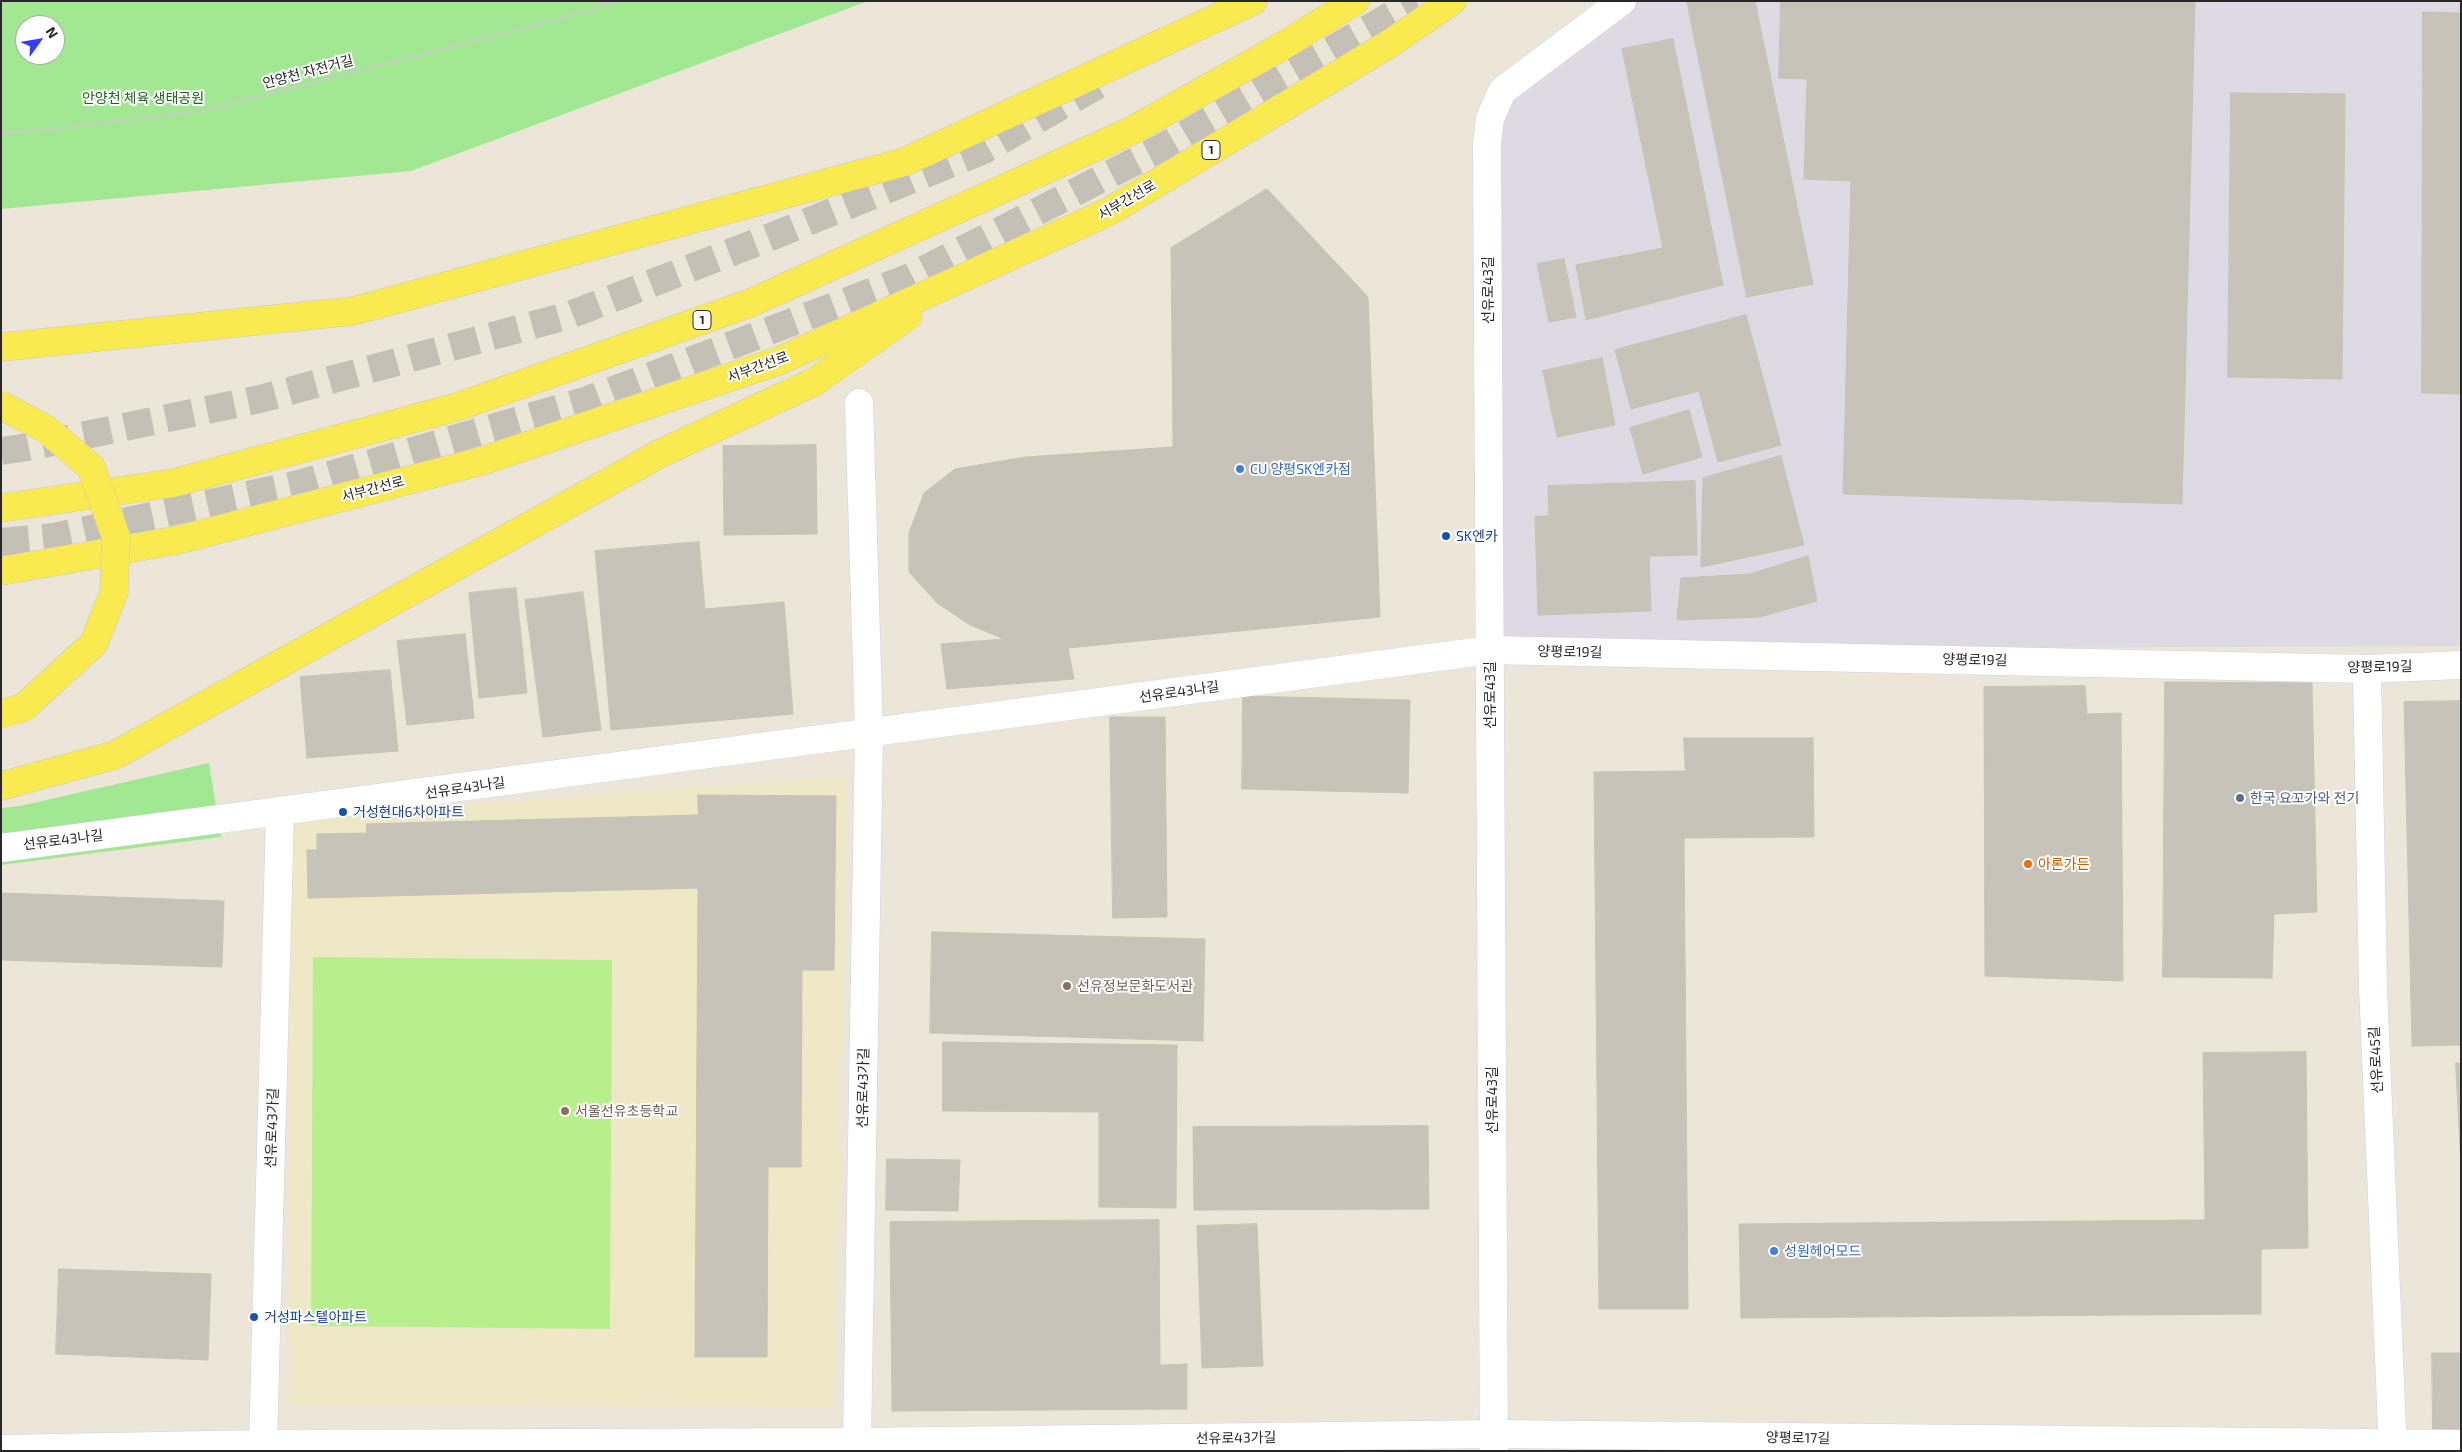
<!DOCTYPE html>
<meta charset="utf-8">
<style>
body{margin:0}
#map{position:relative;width:2462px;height:1452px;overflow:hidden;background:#ece6d9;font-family:"Exo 2",sans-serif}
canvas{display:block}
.frame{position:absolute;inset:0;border:2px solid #282828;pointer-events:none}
.north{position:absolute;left:15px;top:15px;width:50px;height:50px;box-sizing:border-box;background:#fff;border:1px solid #a9a9a9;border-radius:50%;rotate:58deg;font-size:14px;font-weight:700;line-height:20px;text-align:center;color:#282828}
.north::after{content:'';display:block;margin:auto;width:18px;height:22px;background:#333cff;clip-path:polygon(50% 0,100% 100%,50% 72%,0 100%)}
</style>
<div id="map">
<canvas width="2462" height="1452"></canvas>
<div class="frame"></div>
<div class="north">N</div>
</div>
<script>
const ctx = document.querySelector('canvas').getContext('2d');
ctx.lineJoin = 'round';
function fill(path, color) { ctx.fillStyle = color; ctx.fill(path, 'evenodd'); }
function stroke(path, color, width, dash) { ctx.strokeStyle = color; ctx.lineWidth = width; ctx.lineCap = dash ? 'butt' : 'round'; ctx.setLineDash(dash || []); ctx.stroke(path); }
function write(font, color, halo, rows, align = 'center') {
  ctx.font = font + ' "Exo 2","Noto Sans KR",sans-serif'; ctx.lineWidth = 4; ctx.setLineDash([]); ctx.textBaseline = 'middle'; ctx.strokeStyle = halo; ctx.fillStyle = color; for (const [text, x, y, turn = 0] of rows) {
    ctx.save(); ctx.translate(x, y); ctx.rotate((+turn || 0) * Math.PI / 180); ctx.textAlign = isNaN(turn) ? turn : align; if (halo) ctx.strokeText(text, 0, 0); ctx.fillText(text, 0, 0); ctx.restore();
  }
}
fill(new Path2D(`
 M1622,1h839v645l-971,4 -3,-507 15,-52z`), '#dedae4');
fill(new Path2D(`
 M847,776l-14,631 -543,-3 -1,-586z`), '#efe8c6');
fill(new Path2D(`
 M1,1h867l-457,170 -410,38zM25,25h30v30h-30z
 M209,763l12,74 -220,28v-57l19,-2z`), '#a2e791');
fill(new Path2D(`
 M313,957l299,3 -2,369 -299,-3z`), '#b7ef8c');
const building = new Path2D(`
 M1687,1h68l58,283 -66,13z
 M1781,1h414l-13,503 -339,-10 8,-313 -47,-2 3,-100 -28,-1z
 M2423,12l38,1v381l-39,-1z
 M1673,39l50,246 -137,35 -10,-55 87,-17 -41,-199z
 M2231,93l114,1 -3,285 -114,-2z
 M1267,189l101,108 12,320 -312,31 6,31 -127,10 -6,-45 63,-5 -34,-14 -33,-22 -28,-31v-39l15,-40 31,-24 71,-12 147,-10 -2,-199z
 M1564,259l12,58 -27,5 -12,-58z
 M1746,315l35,130 -63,17 -19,-71 -68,18 -16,-59z
 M1602,358l13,67 -58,12 -14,-66z
 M1689,410l13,47 -59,17 -13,-46z
 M816,445l1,89 -93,1 -1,-89z
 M1781,456l23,89 -103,22 2,-89z
 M1695,481l2,74 -48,1 2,55 -113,4 -3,-99h14l-1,-30z
 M699,542l6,67 79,-7 9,112 -182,16 -16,-179z
 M1808,556l9,45 -57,16 -83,3 4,-42 69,-4z
 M516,588l11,105 -48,5 -10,-105z
 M583,592l18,138 -58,7 -18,-137z
 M465,634l9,84 -67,7 -10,-84z
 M390,670l8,81 -91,7 -7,-81z
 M2165,682l147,1 5,229 -43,2 -2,64 -109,-1z
 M2085,686l2,28 34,-1 2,268 -138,-5 -1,-289z
 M1243,696l167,4 -2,93 -166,-4z
 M2461,701v344l-49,1 -8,-344z
 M1110,717h55l2,200 -54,1z
 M1684,738h129l1,99 -130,1 4,471h-89l-5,-537 91,-1z
 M698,795l138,1 -2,174h-32l-1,197h-33l-1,190h-72l3,-469 -390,10 -1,-48h10v-16l50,-1 -1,-9 332,-9z
 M1,893l223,8 -2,66 -221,-7z
 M932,932l273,7 -2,102 -273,-8z
 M943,1042l234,3 -1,163 -77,-1v-95l-156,-1z
 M2306,1052l2,196 -47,1v65l-520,4 -2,-94 466,-4 -2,-167z
 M2456,1063h5v104z
 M1428,1126l1,83 -235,1 -1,-83z
 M887,1159l73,1 -2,51 -72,-1z
 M1159,1220l1,145 27,-1v45l-295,2 -2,-189z
 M1257,1224l6,142 -61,2 -5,-142z
 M59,1269l152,5 -3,86 -152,-6z
 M2432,1353h29v81h-28z`);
fill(building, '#c7c3b9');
stroke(building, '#c7c3b2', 1);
stroke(new Path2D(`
 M1,451l27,-4 232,-48 310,-84 198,-77 216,-88 126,-72
 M1,542l53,-5 245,-53 286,-83 323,-123 255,-131 253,-146`), '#c5c0b6', 28, [28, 14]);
const street = new Path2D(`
 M2367,669l6,318 20,464
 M1,848l1489,-198 877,19 94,-4
 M857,1442l12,-709 -10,-330
 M263,1444l17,-631
 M1,1449l262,-5 594,-2 638,-8 966,10`);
const secondary = new Path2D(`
 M1494,1451l-7,-1308 3,-24 12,-28 120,-90`);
const primary = new Path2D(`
 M1,347l352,-36 551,-149 349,-161
 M1,508l172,-25 284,-76 293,-104 381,-172 143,-80 81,-50
 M1,571l177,-31 304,-79 299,-101 327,-148 281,-168 63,-43
 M1,714l23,-7
 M1,786l114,-31 546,-302 153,-71 94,-66`);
stroke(street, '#cecfe3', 29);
stroke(secondary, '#cecfe3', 29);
stroke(primary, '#cbcbcb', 29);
stroke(new Path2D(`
 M1,133l42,-3 164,-20 382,-99 26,-10`), '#cbcbcb', 3, [4, 2.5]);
stroke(street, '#fff', 28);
stroke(secondary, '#fff', 28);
stroke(primary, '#f9ea50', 28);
const primaryBridge = new Path2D(`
 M1,405l45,24 45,38 25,70 -2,55 -20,51 -70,64`);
stroke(primaryBridge, '#cbcbcb', 29, []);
stroke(primaryBridge, '#f9ea50', 28);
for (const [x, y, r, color] of [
 [1240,469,5,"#3f7fe0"],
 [1446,536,5,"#1a4fb4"],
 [2240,798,5,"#5c6f8a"],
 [343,812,5,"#1a4fb4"],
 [2028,864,5,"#e8710a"],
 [1067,986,5,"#8d6e63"],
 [565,1111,5,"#8d6e63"],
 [1774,1251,5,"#3f7fe0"],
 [254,1317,5,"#1a4fb4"]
]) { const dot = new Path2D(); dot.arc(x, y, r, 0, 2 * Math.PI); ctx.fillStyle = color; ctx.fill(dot); stroke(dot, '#fff', 2); }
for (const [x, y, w] of [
 [1211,150,18],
 [702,320,18]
]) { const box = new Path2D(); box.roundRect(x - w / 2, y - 9.5, w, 19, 4); ctx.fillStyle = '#fff'; ctx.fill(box); stroke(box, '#282828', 1); }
write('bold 12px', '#282828', null, [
 ["1",1211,150],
 ["1",702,320]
]);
write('14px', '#282828', '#fff', [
 ["안양천 자전거길",308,72,-15],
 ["서부간선로",1127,200,-30],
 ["선유로43길",1488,290,-90],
 ["서부간선로",758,367,-20],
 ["서부간선로",373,489,-15],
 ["양평로19길",1570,652,1],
 ["양평로19길",1975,660,1],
 ["양평로19길",2380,667,-1],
 ["선유로43나길",1179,692,-8],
 ["선유로43길",1490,695,-90],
 ["선유로43나길",465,788,-8],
 ["선유로43나길",63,840,-7],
 ["선유로45길",2376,1060,-93],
 ["선유로43가길",863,1088,-89],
 ["선유로43길",1492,1100,-90],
 ["선유로43가길",272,1128,-88],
 ["선유로43가길",1236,1438,-1],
 ["양평로17길",1798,1438,1]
]);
write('14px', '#1a6915', '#fff', [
 ["안양천 체육 생태공원",143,98]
]);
write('14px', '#366cbe', '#fff', [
 ["CU 양평SK엔카점",1250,469],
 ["성원헤어모드",1784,1251]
], 'left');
write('14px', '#164399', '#fff', [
 ["SK엔카",1456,536],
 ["거성현대6차아파트",353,812],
 ["거성파스텔아파트",264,1317]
], 'left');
write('14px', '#4e5e75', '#fff', [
 ["한국 요꼬가와 전기",2250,798]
], 'left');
write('14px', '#c56008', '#fff', [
 ["아론가든",2038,864]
], 'left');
write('14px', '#785e54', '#fff', [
 ["선유정보문화도서관",1077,986],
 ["서울선유초등학교",575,1111]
], 'left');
</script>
